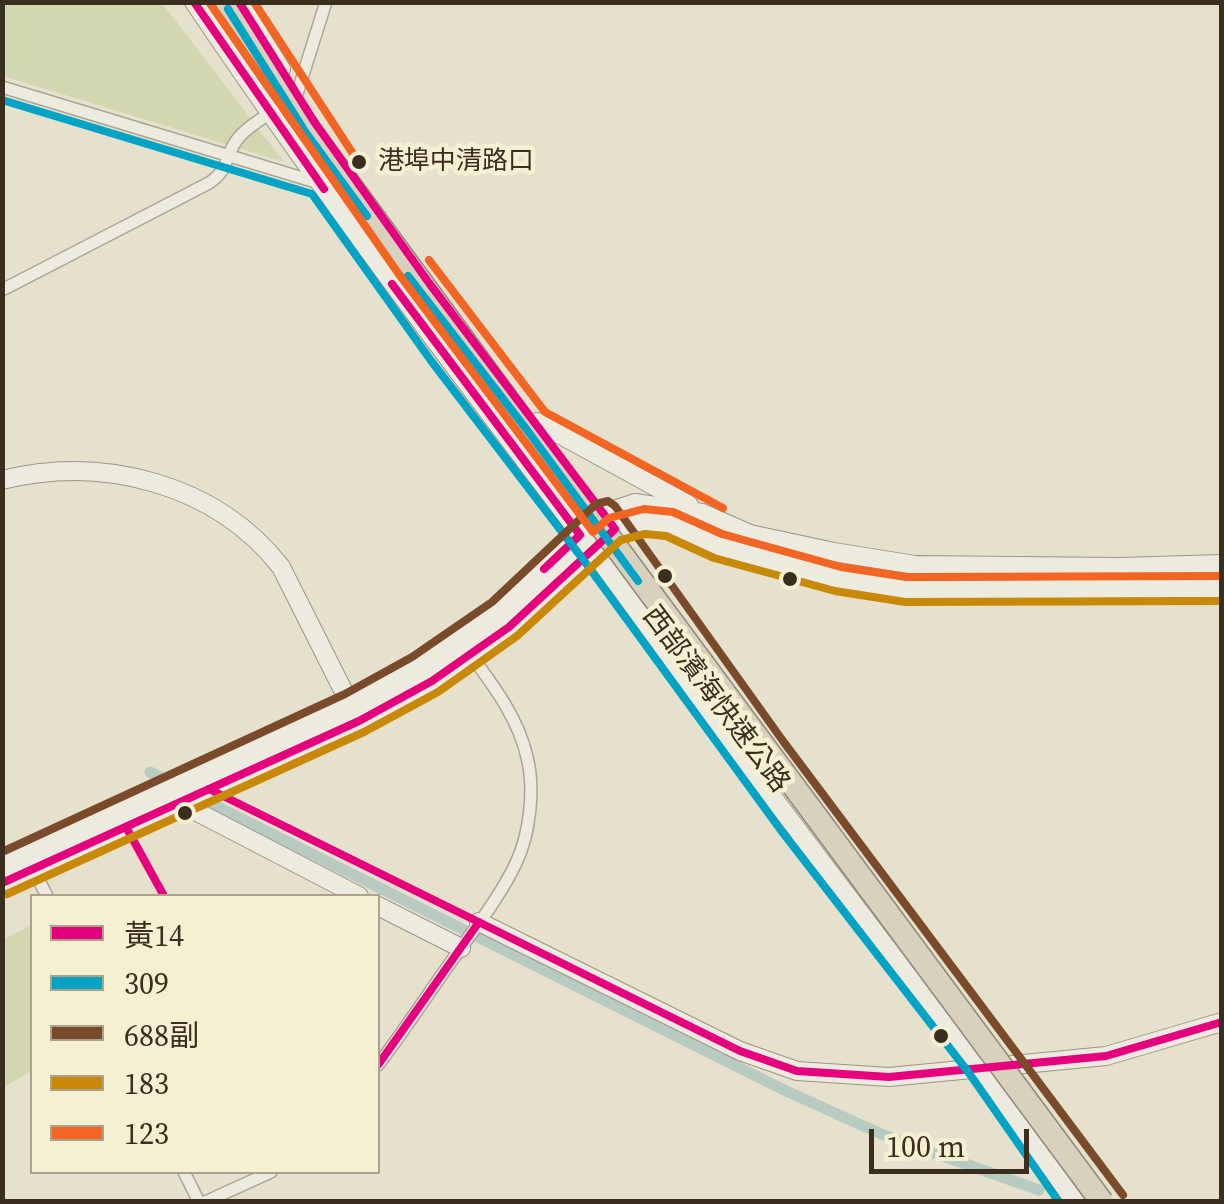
<!DOCTYPE html>
<meta charset="utf-8">
<style>
body{margin:0}
#map{position:relative;width:1224px;height:1204px;overflow:hidden;background:#e5e1cd;font-family:"Source Serif 4","Noto Sans TC",serif}
canvas{display:block}
.frame{position:absolute;inset:0;border:5px solid #3a2e1e;pointer-events:none}
.legend{position:absolute;left:30px;top:894px;width:350px;height:280px;box-sizing:border-box;background:#f6f0d3;border:2px solid #aba28b;margin:0;padding:12px 18px;list-style:none;font-size:30px;color:#3a2e1e}
.legend li{display:flex;align-items:center;gap:20px;height:50px}
.legend b{width:50px;border:2px solid #aba28b}
.scale{position:absolute;left:869px;top:1129px;width:160px;height:45px;box-sizing:border-box;border:5px solid #3a2e1e;border-top:0;padding-left:12px;font-size:30px;line-height:35px;white-space:nowrap;color:#3a2e1e;-webkit-text-stroke:8px #f6f0d3;paint-order:stroke}
</style>
<div id="map">
<canvas width="1224" height="1204"></canvas>
<div class="frame"></div>
<ul class="legend">
<li><b style="height:12px;background:#e5007d"></b>黃14</li>
<li><b style="height:12px;background:#03a3c5"></b>309</li>
<li><b style="height:12px;background:#7a4b2a"></b>688副</li>
<li><b style="height:12px;background:#c88808"></b>183</li>
<li><b style="height:12px;background:#f26522"></b>123</li>
</ul>
<div class="scale">100 m</div>
</div>
<script>
const ctx = document.querySelector('canvas').getContext('2d');
ctx.lineJoin = 'round';
function fill(path, color) { ctx.fillStyle = color; ctx.fill(path, 'evenodd'); }
function stroke(path, color, width, dash) { ctx.strokeStyle = color; ctx.lineWidth = width; ctx.lineCap = dash ? 'butt' : 'round'; ctx.setLineDash(dash || []); ctx.stroke(path); }
function write(font, color, halo, rows, align = 'center') {
  ctx.font = font + ' "Source Serif 4","Noto Sans TC",serif'; ctx.lineWidth = 9; ctx.setLineDash([]); ctx.textBaseline = 'middle'; ctx.strokeStyle = halo; ctx.fillStyle = color; for (const [text, x, y, turn = 0] of rows) {
    ctx.save(); ctx.translate(x, y); ctx.rotate((+turn || 0) * Math.PI / 180); ctx.textAlign = isNaN(turn) ? turn : align; if (halo) ctx.strokeText(text, 0, 0); ctx.fillText(text, 0, 0); ctx.restore();
  }
}
fill(new Path2D(`
 M10,3h152l122,159 -281,-86v-69z
 M32,925v146l-29,16v-147z`), '#d2d7af');
stroke(new Path2D(`
 M150,772l27,14
 M194,795l590,295 97,44 158,56`), '#b8cbc1', 11);
const street = new Path2D(`
 M2,87l317,96
 M289,99l8,-5 29,-92
 M2,290l207,-107c23,-16 14,-28 31,-47 9,-10 23,-18 34,-26
 M30,863l17,33
 M378,1065c26,-34 50,-71 75,-106 22,-31 47,-62 63,-96 14,-29 19,-75 11,-106 -9,-40 -35,-73 -59,-106
 M184,1172l15,30
 M205,1202l66,-30`);
const secondary = new Path2D(`
 M194,2c127,189 263,369 400,550 66,89 129,180 196,268 95,127 193,252 285,382
 M239,2l42,67
 M537,422l152,83
 M2,480c102,-25 214,4 279,87l75,149
 M180,803l179,93
 M2,866l349,-161 68,-37 81,-56 105,-99 30,-10 67,10 48,21 84,18 81,13 204,2 103,-3
 M2,883l357,-162 73,-40 77,-54 106,-98 29,-8 25,3 49,22 120,33 68,11 316,-2
 M378,906l83,42
 M479,922l261,129 57,20 92,6 217,-21 116,-34`);
stroke(street, '#aaa596', 14);
stroke(secondary, '#9a9586', 20);
stroke(street, '#edeadf', 11);
stroke(secondary, '#edeadf', 18);
const highwayBridge = new Path2D(`
 M224,2l71,108 222,303 585,789`);
stroke(highwayBridge, '#908a7d', 25, []);
stroke(highwayBridge, '#d8d1be', 22);
stroke(new Path2D(`
 M194,2l130,187
 M392,284l188,251 -36,34
 M209,789l531,262 57,20 92,6 217,-21 116,-34
 M126,827l38,69
 M2,883l357,-162 73,-40 77,-54 106,-98 -186,-246 -114,-160 -76,-121
 M378,1065l101,-143`), '#e5007d', 8);
stroke(new Path2D(`
 M228,9l76,121 63,86
 M2,100l310,94 120,168 150,196 198,271 189,244 90,129
 M408,276l119,154 111,151`), '#03a3c5', 8);
stroke(new Path2D(`
 M2,852l343,-158 67,-37 80,-55 104,-98 12,-3 7,5 168,235 340,454`), '#7a4b2a', 8);
stroke(new Path2D(`
 M7,894l357,-162 74,-40 79,-56 104,-96 24,-6 21,2 48,22 121,33 70,11 317,-1`), '#c88808', 8);
stroke(new Path2D(`
 M209,2l189,271 195,259 16,-14 35,-9 29,3 49,22 119,33 66,10 315,-1
 M254,2l107,164
 M429,260l116,152 178,96`), '#f26522', 8);
for (const [x, y, r, color] of [
 [359,162,9,"#3a2e1e"],
 [665,576,9,"#3a2e1e"],
 [790,579,9,"#3a2e1e"],
 [185,813,9,"#3a2e1e"],
 [941,1036,9,"#3a2e1e"]
]) { const dot = new Path2D(); dot.arc(x, y, r, 0, 2 * Math.PI); ctx.fillStyle = color; ctx.fill(dot); stroke(dot, '#f6f0d3', 4); }
write('26px', '#3a2e1e', '#f6f0d3', [
 ["港埠中清路口",378,162]
], 'left');
write('28px', '#3a2e1e', '#f6f0d3', [
 ["西部濱海快速公路",715,700,53]
]);
</script>
